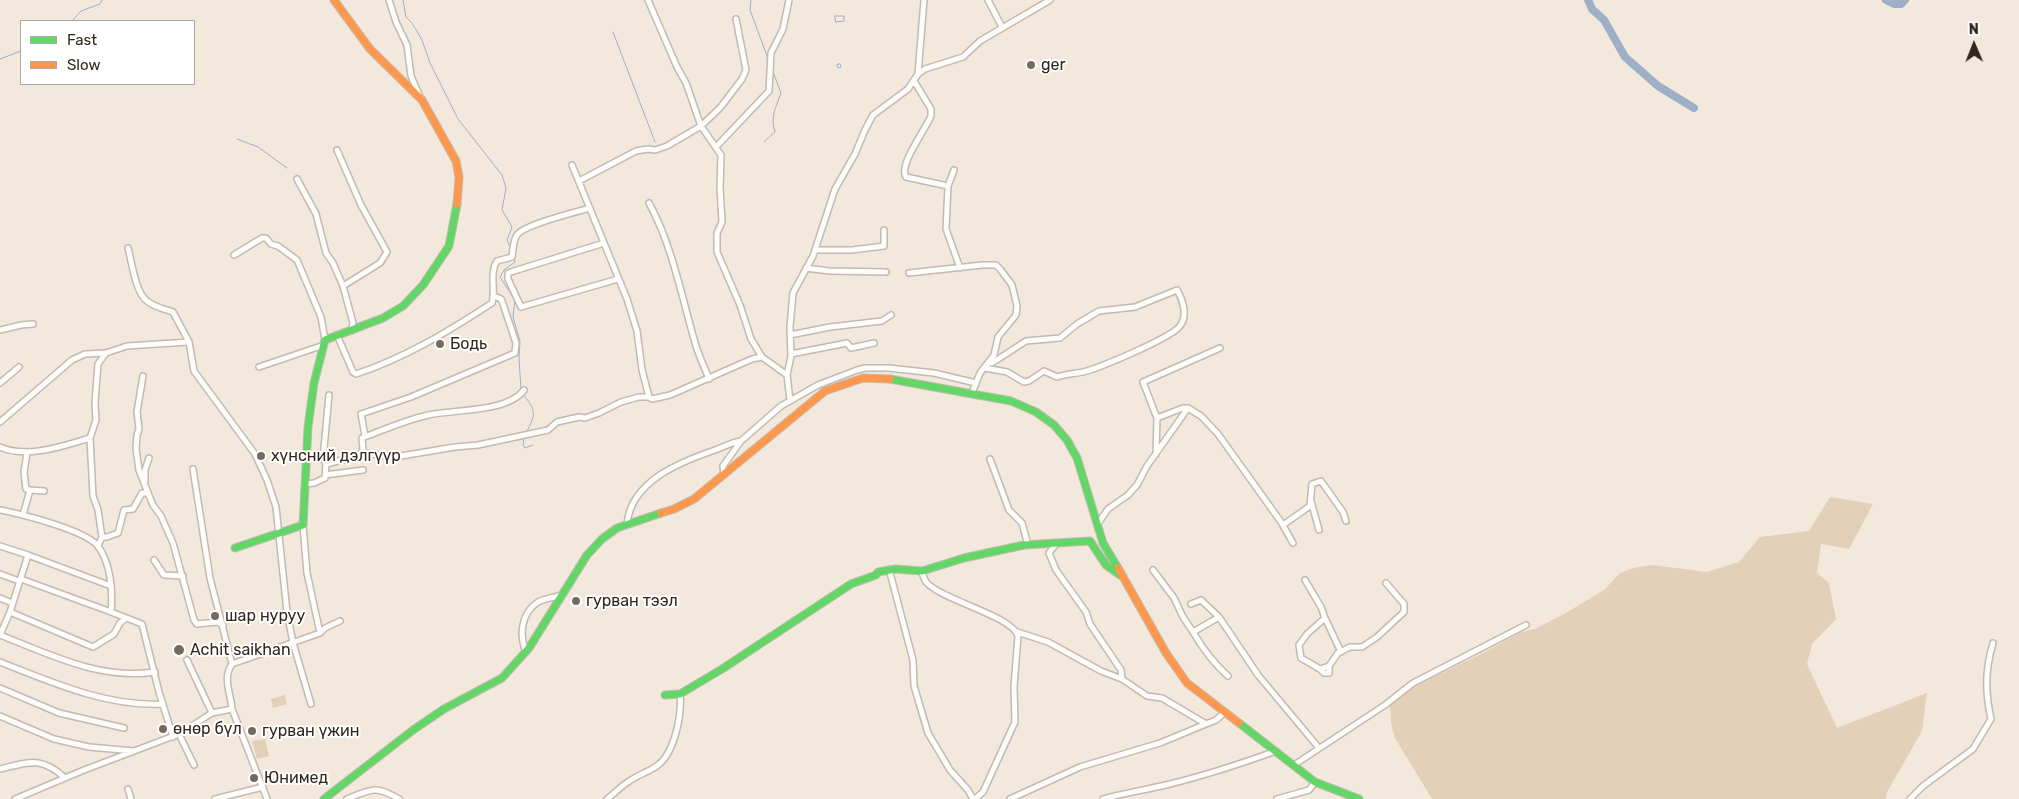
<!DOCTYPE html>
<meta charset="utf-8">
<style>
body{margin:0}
#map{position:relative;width:2019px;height:799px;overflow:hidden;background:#f3e8dc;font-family:Rubik,sans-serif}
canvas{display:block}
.legend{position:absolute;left:20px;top:20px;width:175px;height:65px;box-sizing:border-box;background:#fff;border:1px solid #aca9a5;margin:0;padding:6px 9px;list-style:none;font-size:15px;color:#30271d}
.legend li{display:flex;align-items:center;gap:10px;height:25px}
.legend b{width:25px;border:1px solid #aca9a5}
.north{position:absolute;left:1949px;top:20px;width:50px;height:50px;-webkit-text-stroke:4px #fff;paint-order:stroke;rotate:359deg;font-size:14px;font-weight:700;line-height:20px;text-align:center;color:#30271d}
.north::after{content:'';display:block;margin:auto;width:18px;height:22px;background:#30271d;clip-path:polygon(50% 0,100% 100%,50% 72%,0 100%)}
</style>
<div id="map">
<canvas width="2019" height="799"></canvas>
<ul class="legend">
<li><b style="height:6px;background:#63d668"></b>Fast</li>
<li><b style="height:6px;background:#ff974d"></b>Slow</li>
</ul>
<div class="north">N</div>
</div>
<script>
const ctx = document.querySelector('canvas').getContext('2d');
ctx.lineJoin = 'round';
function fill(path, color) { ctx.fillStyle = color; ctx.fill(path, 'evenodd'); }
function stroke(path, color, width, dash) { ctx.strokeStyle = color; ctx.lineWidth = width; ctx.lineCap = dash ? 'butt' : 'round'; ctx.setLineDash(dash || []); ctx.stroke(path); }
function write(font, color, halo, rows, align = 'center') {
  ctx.font = font + ' Rubik,sans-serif'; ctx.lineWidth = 4; ctx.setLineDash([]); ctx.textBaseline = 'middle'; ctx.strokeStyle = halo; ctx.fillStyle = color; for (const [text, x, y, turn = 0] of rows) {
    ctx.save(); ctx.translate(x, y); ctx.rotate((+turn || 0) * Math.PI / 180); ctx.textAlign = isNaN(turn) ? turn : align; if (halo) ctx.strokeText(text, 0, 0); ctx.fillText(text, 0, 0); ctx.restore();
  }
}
fill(new Path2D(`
 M1830,497l43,7 -24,45 -28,-5 -4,29 12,10 7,36 -24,25 -5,20 30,64 90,-35 -5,38 -35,61 -1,7h-454l-37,-61 -4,-15 -1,-20 13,-11 78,-38 40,-22 14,-3 29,-15 40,-24 16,-17 17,-6 16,-2 54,7 32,-10 21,-25 49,-6z
 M285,695l2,9 -14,4 -2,-9z
 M265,739l4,17 -12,3 -5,-18z`), '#e4cfb9');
stroke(new Path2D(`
 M403,0l3,17 6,6 10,17 8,23 28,56 44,56 4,13 -4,22 10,17 -5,13 4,9
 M751,0l-1,10 19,51
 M835,16h9v5l-8,1z
 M72,21l9,-10 19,-7 2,-4
 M613,32l42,110
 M0,59l21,-8
 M840,64l1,3 -3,1 -1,-3z
 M237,139l21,8 29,21
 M764,142l11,-10c-5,-15 1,-25 6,-39l-9,-24
 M514,255l1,7 -11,8 -4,7 15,23 -2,17 7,24 -1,17 2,32
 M522,393c15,18 14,21 4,40
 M524,437l-1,8 2,3 8,-3`), '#9db0c8', 1);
stroke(new Path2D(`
 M1588,0l4,9 12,11 21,37 33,29 36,22
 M1886,0l8,4h7l4,-4`), '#9db0c8', 8);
const street = new Path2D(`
 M389,0l7,22 11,23 4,31 10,23
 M648,0l29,67 9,16 15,43 20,29 -1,32 2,35 -5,11v19l23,53 11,34 11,18
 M988,0l14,27
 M918,74l7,-5 38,-12 17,-16 70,-41
 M914,81l17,28v7c-5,13 -33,49 -25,61l42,9 6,-16
 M716,147l53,-56 2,-38 12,-24 6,-29
 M337,150l24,55 26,47 -7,11 -37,23 10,37 -2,8
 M572,165l55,134 10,32 5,39 7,27
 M297,179l19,35 10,39 7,10 10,23
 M579,181l57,-30 12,-2 7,1 12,-4 34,-20 19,-18 22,-29 4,-9 -10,-51
 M948,186l-2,43 14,39
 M649,203c23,42 32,91 45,136 3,13 10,27 15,40
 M604,243l-90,28 -6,2v6l13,28 97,-28
 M128,248c4,14 7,44 19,53 7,6 17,8 26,11l16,30 5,29 61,83 12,26 9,27 11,105 6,31 18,61
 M815,250h37l32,-4v-16
 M234,255l28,-17h4l5,6 7,2 19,14 24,57 4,23
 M806,268l23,3 57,1
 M909,273l73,-8h14l4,4 12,16 5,21 -1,9 -18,22 -4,18 -14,18 -8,20
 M0,330l21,-5 12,-1
 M337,335l16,37 3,2c49,-16 93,-43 136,-71 4,-14 -3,-30 5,-42l15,-4c1,-7 1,-16 5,-22 6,-10 59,-23 73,-27
 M790,335l40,-8 52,-6 9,-6
 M791,354l56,-11 4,5 23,-5
 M259,367l65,-22
 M985,368l22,4 17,10 5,-1 15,-10 13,6c10,-4 20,-3 30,-6 16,-5 84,-33 93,-45 8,-10 3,-26 -3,-36l-42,17 -36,4 -22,13 -17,14 -34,3 -34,22h-3
 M143,376l-6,36 2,17 -2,6 -1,14 3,21 9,23
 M0,383l19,-16
 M790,400l-3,-25 4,-19 -1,-29 3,-34 20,-37 22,-67 20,-35 10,-24 8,-15 35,-26 10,-15 6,-74
 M1157,418l26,-10h5l13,8 17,18 63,88 12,21
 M0,422l72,-62 13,-6 21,-1 21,-7 62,-4
 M365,436l-4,-22 50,-17 104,-44 1,-10 -13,-39 -2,-5 -7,-3
 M0,447c26,12 63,-1 90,-9
 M361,453l34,4 60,-10 23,-2 70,-15 9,-8 22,-5 6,1 14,-5 22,-11 18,-5h10l3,2 18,-4 82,-36 10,-2 25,18
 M1156,454l1,-36 -14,-36 77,-34
 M990,459l19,51 13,13 6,22
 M326,464l-3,-5 6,-64
 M193,469l17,109 22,86
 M325,475l38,-5
 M724,475l-1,-9 18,-25 40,-35 37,-21 39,-15 8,-2h24l45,5 42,10
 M145,481v-11l4,-12
 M305,484l9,-1 11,-5 1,-14 32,-8 5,-6 -1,-12c21,-8 44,-18 66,-23 26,-6 79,-2 96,-25
 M30,490l14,1
 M1311,501l8,29
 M0,510c21,4 84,20 97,35 14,17 16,47 14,67l31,12 17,68 14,45
 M23,515l7,-25 -4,-1 -2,-17 3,-19
 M627,524c4,-43 53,-62 88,-74 9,-3 17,-8 26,-9
 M303,525l4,48 13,60
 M1097,525l11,-16 20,-14 9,-10 10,-19 41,-58
 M1283,525l27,-19 2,-22 9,-3 22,31 3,9
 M102,537h5l11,-4 6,-23 9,-1 9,-16h6l5,12 8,11 12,27 21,77 3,4 20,-2 6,3
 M1057,543l-8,10 7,17 30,42 4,12 31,46 1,9
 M0,546l28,9 83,31
 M98,546l4,-9 -4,-27 -5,-14 -3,-58 6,-18 -1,-17 3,-39 8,-11
 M154,560l10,15 19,1
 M889,569l24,91 1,26 14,47 22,37 18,20 5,9
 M1153,570l21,28 9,19 10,15
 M921,571c2,3 3,8 5,11 15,18 87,34 92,54l-4,51 1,35 -32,70 -8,7
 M0,574l19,7
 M21,579l90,33
 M1305,580l16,27 4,11 -18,16 -8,11 2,13 19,11
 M0,598l12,5
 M1191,604l10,-4 18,17
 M10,612l83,35 21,-13 6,-11 5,-4
 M1325,618l16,34
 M1017,632l31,10 53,29 21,8 25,17 15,2 44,26 10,-4 8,-7
 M0,635c51,20 100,45 155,37
 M0,635l10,-23 18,-57
 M526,652c-7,-17 -5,-39 12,-50 7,-4 16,-4 23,-7
 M187,660l25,53
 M0,662c51,20 107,45 163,42
 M1329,666l9,-13 12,-6h12l15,-10 27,-25v-8l-18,-21
 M1329,666v7h-5l-4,-4z
 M1228,676c-15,-13 -25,-27 -35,-44l26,-15 39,58 61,73
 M0,688l59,25 65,15
 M0,716l54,23 35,8 45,4
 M179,734l15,31
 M1294,765l91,-60 28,-22 113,-58
 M0,769c29,-7 41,-13 65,9
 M128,789l3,10
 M15,799l69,-29 95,-36 33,-21 20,-4
 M215,799l48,-12
 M267,799l-35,-90c-1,-16 -10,-30 0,-45l88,-31 5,-5 15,-7
 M347,799c24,-10 29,-14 52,0
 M607,799c7,-5 13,-12 21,-17 9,-7 21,-10 30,-17 17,-13 24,-51 22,-71
 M1010,799l70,-32 80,-24 46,-19
 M1103,799c21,-6 42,-9 63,-14 37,-9 74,-21 110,-34
 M1277,799l32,-9 6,-8
 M1910,799l13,-13 50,-37 18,-30c-6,-28 -6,-48 2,-76`);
const fast = new Path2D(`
 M890,379l121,22 25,11 18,13 13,15 10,18 26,85 15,25
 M235,548l68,-23 5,-98 6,-44 11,-43 58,-22 20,-12 20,-21 26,-39 8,-42
 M665,695l15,-1 42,-25 129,-85 25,-9 2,-3 18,-3 26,2 42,-13 60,-13 66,-4 16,24 14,10
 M1239,723l76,59 44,17
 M324,799l89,-69 31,-21 58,-31 27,-30 58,-93 15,-16 15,-11 44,-15`);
const slow = new Path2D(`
 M334,0l36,49 52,51 34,61 3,16 -2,27
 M661,513l13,-4 20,-10 131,-108 38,-13 27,1
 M1118,568l48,85 21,30 52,40`);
stroke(street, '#c3bab0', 8);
stroke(fast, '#c3bab0', 9);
stroke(slow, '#c3bab0', 9);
stroke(street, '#fdfcfa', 5);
stroke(fast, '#63d668', 7);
stroke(slow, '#ff974d', 7);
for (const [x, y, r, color] of [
 [1031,65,5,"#746b60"],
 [440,344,5,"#746b60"],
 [261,456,5,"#746b60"],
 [576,601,5,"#746b60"],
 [215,616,5,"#746b60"],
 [179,650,6,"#746b60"],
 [163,729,5,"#746b60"],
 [252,731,5,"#746b60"],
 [254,778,5,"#746b60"]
]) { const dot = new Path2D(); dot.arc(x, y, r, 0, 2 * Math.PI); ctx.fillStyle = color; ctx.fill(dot); stroke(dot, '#fff', 2); }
write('16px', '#30271d', '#fff', [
 ["ger",1041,65],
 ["Бодь",450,344],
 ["хүнсний дэлгүүр",271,456],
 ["гурван тээл",586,601],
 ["шар нуруу",225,616],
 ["Achit saikhan",190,650],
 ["өнөр бүл",173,729],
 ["гурван үжин",262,731],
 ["Юнимед",264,778]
], 'left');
</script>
